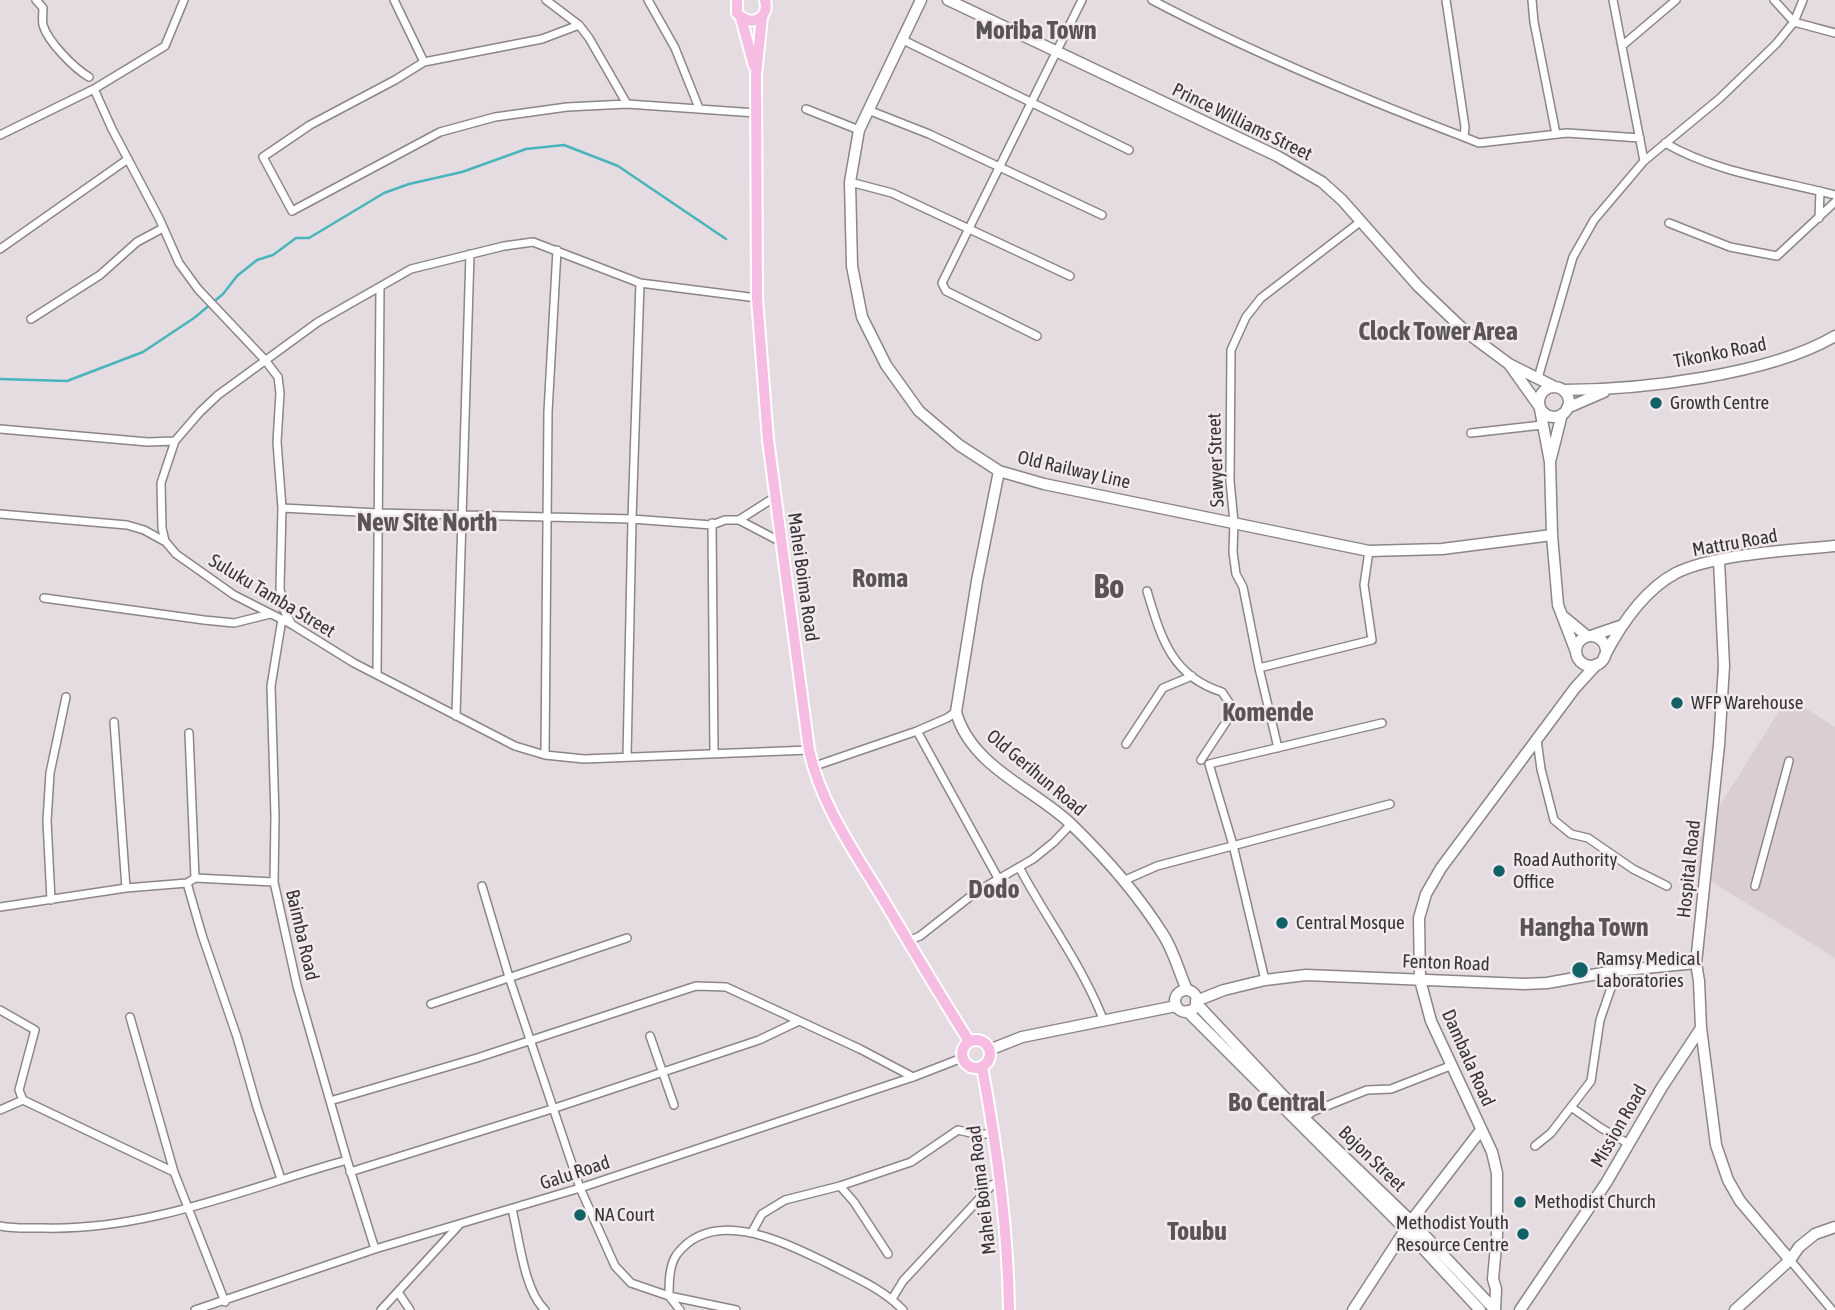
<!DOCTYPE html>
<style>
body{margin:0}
canvas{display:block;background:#e4dce0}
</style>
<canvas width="1835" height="1310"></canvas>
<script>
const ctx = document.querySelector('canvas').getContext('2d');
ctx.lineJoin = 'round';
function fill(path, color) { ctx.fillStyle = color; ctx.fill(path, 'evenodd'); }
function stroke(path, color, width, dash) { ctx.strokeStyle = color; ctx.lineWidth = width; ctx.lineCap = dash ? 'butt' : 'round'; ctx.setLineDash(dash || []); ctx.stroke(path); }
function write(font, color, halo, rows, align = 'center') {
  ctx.font = font + ' "Asap Condensed",sans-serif'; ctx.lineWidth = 5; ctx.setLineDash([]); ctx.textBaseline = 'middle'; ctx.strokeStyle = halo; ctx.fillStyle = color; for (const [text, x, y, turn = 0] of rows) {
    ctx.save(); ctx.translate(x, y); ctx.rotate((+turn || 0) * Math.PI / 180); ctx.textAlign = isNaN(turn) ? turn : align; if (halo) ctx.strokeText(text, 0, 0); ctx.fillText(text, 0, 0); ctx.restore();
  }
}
fill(new Path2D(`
 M1788,697l47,30v231l-152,-94z`), '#dbcdd4');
stroke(new Path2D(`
 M0,379l67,2 76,-29 51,-34 29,-24 14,-18 20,-16 16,-5 23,-17h13l75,-45 25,-9 53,-12 64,-23 38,-4 54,21 108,73`), '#48b5bc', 2.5);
const street = new Path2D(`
 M36,0l7,8c0,5 -1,12 0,17 5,17 31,43 46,52
 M394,0l30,62
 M546,0l33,25 10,13 38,66
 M648,0l27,48 24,60
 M1152,0c100,53 207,97 312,137
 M1446,0l19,127 -1,10 15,6 88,-10 73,5
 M1532,0l2,22 22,112
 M1613,0l31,161
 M1774,0l20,22
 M1794,22l41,11
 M579,25l-37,14 -118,23 -29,18 -85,45 -47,32 29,54 148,-79 55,-15 72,-10 60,-3 129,9
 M901,39l228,111
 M1623,45l53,-45
 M94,89l18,40 47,89 20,45 19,26 67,71 13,17 2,16 -3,49 5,66 -2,80 3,20 8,15
 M806,109l53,21
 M868,110l61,24 173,81
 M0,135l94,-46 71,-43 19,-46
 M1665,143c52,30 113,37 170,52
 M850,182l42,11 178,83
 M1819,218l1,-27
 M1669,223l61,24 47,9 58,-54
 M0,249l128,-90
 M757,298l-117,-15 -107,-41 -29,4 -93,23 -93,53 -100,73 -18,17 -25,29 -14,42 1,45 3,13 11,13 58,41 57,29 63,39 161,83 30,9 39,4 225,-9
 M31,319l69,-44 37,-33 26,-14
 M1037,336l-91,-45 -4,-8c46,-95 93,-189 140,-283
 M1538,378l35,-121 21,-37 50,-59 75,-62 57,-55 18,-22 9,-22
 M0,429l148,13 27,-1
 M1471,433l71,-8
 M282,508l96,5 254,6 80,6 13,-5h14l42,22
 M0,514l127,11 17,5 20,11
 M739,520l36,-23
 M712,523l2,230
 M1147,591c14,46 24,85 75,101l10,15 -2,9 -29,44
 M44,598l160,22 30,3 36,-9
 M282,619l-11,67 4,130 -1,66 23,104 50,174 28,89
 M1259,668l113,-28 -8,-55 5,-34
 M377,674l3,-387
 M456,716l14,-462
 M114,722l12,166
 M917,731l81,147
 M189,733l6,145
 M1537,740l4,29 13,51 17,14 17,4 45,31 34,17
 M1126,744l37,-56 29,-12
 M1278,748l-19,-80 -16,-81 -7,-13 -3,-22 1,-30 -4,-41 1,-131 15,-33 15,-19 99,-76
 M545,755l3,-343 9,-162
 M627,757l5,-238 8,-236
 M812,767l105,-36 30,-13 9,-6
 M1019,867c27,51 63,98 84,152
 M1123,881l34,-15 233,-62
 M187,883l15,52 35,102 20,70 24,72
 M482,886l27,91 71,211 35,78 16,17 38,13 11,14
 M1755,886l34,-125
 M51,900l-4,-79 3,-48 16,-76
 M0,907l126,-19 61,-5 8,-5 79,4
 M908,941l12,-5 56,-44 57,-33 21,-17 17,-18
 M1265,980l-32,-135 -24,-81 173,-41
 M431,1004l196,-66
 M0,1010l35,20 -16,60 4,10
 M130,1017l44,155 51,130
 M650,1036l24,69
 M330,1101l147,-43 219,-72 30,1 134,62 53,28
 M1571,1107l30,21 28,16
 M0,1110l23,-10 151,72
 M1304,1118l10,-7 53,-21 24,-1 59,-23
 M1535,1146l16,-13 40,-52 9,-61 11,-32 3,-17
 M350,1172l205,-64 204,-68 40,-19
 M840,1186l14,16 34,52
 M512,1209c7,28 12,82 33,101
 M0,1226c14,3 29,2 43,2 106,3 203,-40 304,-68
 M752,1232l10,-18 23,-14 55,-14 71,-24 47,-32 17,4h20
 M1790,1260l42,50
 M398,1292l12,18
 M892,1299l11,-18 89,-96 8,-4
 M195,1310l180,-61 205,-61 333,-111 49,-19
 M381,1310l79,-86
 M736,1310l-67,-14c0,-13 0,-31 8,-42 37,-48 106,-12 148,8 27,14 57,26 78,48`);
const secondary = new Path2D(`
 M921,0l-62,130 -9,52 2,84 10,51 24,48 33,46 40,34 40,26 45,13 325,67 73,-2 110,-14
 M948,0l329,156 45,26 20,18 76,86 48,46 43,32 44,22
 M1509,364l30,42
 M1539 402a15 15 0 1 1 30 0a15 15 0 1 1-30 0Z
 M1563,390c77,0 206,-15 272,-54
 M1567,408l37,-16
 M1540,409l10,53 2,73 6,70 18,47
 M1551,458l11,-44
 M999,471l-22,110 -21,131c15,55 79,77 116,113 34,33 67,71 92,111 10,16 15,36 23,54
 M1719,560l5,106 -5,79 -23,218 3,18 2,47 15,117 12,35 12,21 50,59
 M1564,617l23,19
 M1591,636l29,-10
 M1576 651a15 15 0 1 1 30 0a15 15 0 1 1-30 0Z
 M1604,657c16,-31 40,-67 72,-84 38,-19 116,-23 159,-27
 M1175 1001a11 11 0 1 1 22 0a11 11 0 1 1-22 0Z
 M1196,1001l28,-11 41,-10 41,-5 218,9 23,-1 67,-12 82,-8
 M1196,1003l108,115 107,103 84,89
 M1187,1011l218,218 75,81
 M989,1050l33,-13 154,-31
 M1353,1310l58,-89 70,-91
 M1495,1310l1,-21 -3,-10 4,-44v-62l-5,-21 -61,-131 -11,-41 -1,-62 7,-24 15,-26 134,-180 22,-24
 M1520,1310l86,-127 56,-96 39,-59
 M1735,1310l55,-50 9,-13 16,-13 20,-7`);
const primary = new Path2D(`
 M737,0v13c13,15 33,6 28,-13
 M762,17l-6,58 1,223 11,142 41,310c12,55 45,101 74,149 28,47 56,95 86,142
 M741,18l13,48
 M962 1054a14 14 0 1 1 28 0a14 14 0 1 1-28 0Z
 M982,1067c15,80 26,161 27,243`);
stroke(street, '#8c8589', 10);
stroke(secondary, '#8c8589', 13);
stroke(primary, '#fff', 14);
stroke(street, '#fff', 7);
stroke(secondary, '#fff', 10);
stroke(primary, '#f7bce2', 10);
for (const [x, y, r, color] of [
 [1656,403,7,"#116167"],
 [1677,703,7,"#116167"],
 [1499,871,7,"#116167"],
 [1282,923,7,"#116167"],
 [1580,970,9,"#116167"],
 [1520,1202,7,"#116167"],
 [580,1215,7,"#116167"],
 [1523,1234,7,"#116167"]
]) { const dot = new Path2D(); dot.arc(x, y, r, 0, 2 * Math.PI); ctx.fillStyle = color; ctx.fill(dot); stroke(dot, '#f1e9ee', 2.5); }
write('19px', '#363335', '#f1e9ee', [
 ["Prince Williams Street",1242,122,26],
 ["Tikonko Road",1720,353,-11],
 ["Sawyer Street",1216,460,-92],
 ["Old Railway Line",1074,470,13],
 ["Mattru Road",1735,543,-10],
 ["Mahei Boima Road",803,577,82],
 ["Suluku Tamba Street",272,596,31],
 ["Old Gerihun Road",1036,773,40],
 ["Hospital Road",1689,869,-84],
 ["Baimba Road",302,935,77],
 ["Fenton Road",1446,963,2],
 ["Dambala Road",1468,1058,66],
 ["Mission Road",1619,1126,-60],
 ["Bojon Street",1372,1159,44],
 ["Galu Road",575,1173,-18],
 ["Mahei Boima Road",982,1190,-97]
]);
write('19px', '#363335', '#f1e9ee', [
 ["Growth Centre",1670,403],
 ["WFP Warehouse",1691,703],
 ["Road Authority",1513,860],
 ["Office",1513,882],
 ["Central Mosque",1296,923],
 ["Ramsy Medical",1596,959],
 ["Laboratories",1596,981],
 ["Methodist Church",1534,1202],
 ["NA Court",594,1215],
 ["Methodist Youth",1509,1223,"right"],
 ["Resource Centre",1509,1245,"right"]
], 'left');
write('bold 26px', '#5a5458', '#f1e9ee', [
 ["Moriba Town",1036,31],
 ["Clock Tower Area",1438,332],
 ["New Site North",427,523],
 ["Roma",880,579],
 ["Komende",1268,713],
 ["Dodo",994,890],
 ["Hangha Town",1584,928],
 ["Bo Central",1277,1103],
 ["Toubu",1197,1232]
]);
write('bold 33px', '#5a5458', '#f1e9ee', [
 ["Bo",1109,588]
]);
</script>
